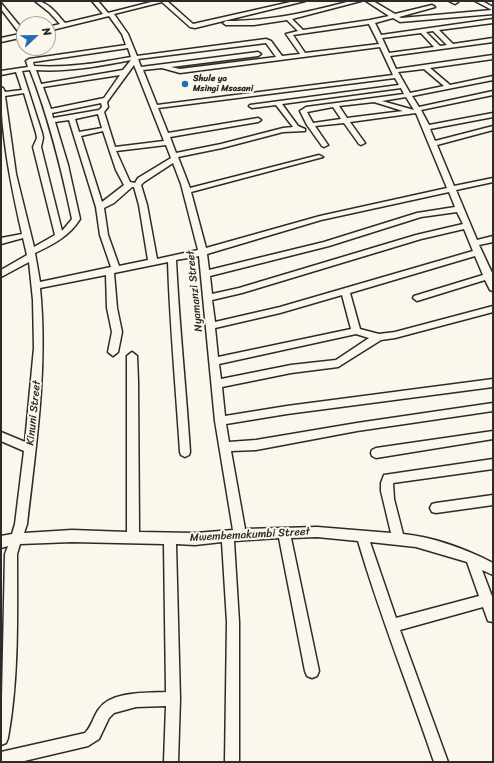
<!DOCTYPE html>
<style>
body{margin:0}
#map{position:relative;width:494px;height:763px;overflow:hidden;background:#fbf7ec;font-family:Sriracha,sans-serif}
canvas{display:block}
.frame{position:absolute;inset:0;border:2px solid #2b2b2b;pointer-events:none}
.north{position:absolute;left:16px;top:16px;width:40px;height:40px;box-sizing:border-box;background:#fbf7ec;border:1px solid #a8a59f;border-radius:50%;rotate:68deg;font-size:11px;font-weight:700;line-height:16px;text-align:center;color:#2b2b2b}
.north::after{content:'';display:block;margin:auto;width:14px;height:18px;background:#1f6fb2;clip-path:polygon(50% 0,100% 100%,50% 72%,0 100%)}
</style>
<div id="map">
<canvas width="494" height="763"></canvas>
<div class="frame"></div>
<div class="north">N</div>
</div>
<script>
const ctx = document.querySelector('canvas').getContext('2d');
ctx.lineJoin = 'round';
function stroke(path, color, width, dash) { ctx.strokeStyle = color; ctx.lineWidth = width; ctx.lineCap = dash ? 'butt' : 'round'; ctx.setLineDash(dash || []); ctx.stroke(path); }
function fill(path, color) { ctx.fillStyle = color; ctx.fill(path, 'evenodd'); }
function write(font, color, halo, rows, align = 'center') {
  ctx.font = font + ' Sriracha,sans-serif'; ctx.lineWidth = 4; ctx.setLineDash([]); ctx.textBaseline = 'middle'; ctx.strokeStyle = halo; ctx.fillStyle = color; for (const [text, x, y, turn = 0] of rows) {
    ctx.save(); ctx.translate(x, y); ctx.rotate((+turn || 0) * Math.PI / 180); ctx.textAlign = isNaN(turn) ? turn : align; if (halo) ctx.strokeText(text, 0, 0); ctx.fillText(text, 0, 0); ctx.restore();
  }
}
const minor = new Path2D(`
 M35,1c13,0 22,13 30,22l38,-9 -11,-13h6l10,12 47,-12h12l26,23 102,-23h10l-110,27 -5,-1 -28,-25 -48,12 14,20 9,22 129,-17 5,2 11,15 18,-2 -14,-20 12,-3 -11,-11 -33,5h-28l-3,-2 3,-2c46,0 82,-9 125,-20h10l-69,18 11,11 67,-10 19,-4 -23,-15h7l22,13 37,-9 3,2 -36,10 2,1 91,-8 -17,-9h7l11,6v7l-93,8 -7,-4 -18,5 6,12 112,-16v4l-54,7 14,14 40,-6v4l-103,14 6,13 97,-14v4l-63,9 20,17 43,-9v4l-81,16 7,11 74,-16v4l-72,15 8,15 64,-12v4l-63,12 5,12 58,-15v4l-56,15 17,41 39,-8v4l-37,8 21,50 16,-4v6l-14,3 14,30v16l-3,-1 -5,-10 -68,21 -4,-3 1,-2 69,-21 -8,-19 -125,37 10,36 19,5 16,-2 98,-26v6l-98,26 -14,2 -43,27 -47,6 -69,14 3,29 62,-10 206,-27v8l-206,27 -61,10 3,18 27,-2 101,-17 136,-20v8l-136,20 -101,19 -25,1 14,78 72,-2 74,6 -10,-42v-8l3,-8 109,-16v10l-100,14 1,16 9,35c30,3 63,15 90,29v12l-11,-5 11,29v23l-5,-1 -5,-14 -83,23 48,132h-14c-25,-74 -54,-146 -76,-221l-41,-4 -26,1 28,133 -2,5 -5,2 -5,-2 -2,-5 -26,-133 -45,3 5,81v140h-14l2,-140 -5,-80 -27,3 -19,-1 4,155 -2,63h-14l2,-56 -30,1 -22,6 -5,5 -10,21 -11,7 -68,16h-19v-10l84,-19c7,-7 8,-16 14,-24 12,-18 48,-16 67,-17l-2,-148 -92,-2 -52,2 -3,10c0,62 2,123 -9,184l-2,5 -5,2 4,-191 3,-8 -7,2v-12l11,-2 3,-10 9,-73 -23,-10v-9l24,10 9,-94 -1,-48 -4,-38 -28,15v-7l26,-15 -4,-17 -22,6v-6l21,-4c-11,-49 -21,-97 -21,-147l2,1 2,4 17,-2 -6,-18 -15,3v-4l27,-4 -2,-6 3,-2 97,-14 -4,-11 -13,-18 -61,15v-4l12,-3 -11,-12zM369,24l10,20 -74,9 -12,-18zM433,31l14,14 -7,1 -14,-14zM421,33l13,14 -45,6 -7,-15zM266,43l10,14 -96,12 -9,-2 87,-11 3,-2 -3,-2 -117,15 -3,-8zM380,47l13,28 -236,30 -14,-35 19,-2 18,5zM128,48l3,9c-32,6 -64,11 -97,9l-1,-4zM131,60l-8,10 -82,14 -5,-14c32,2 64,-4 95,-10zM134,65l30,76 -49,6 -11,-35 4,-5 -1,-5zM424,69l20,17 -34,7 -12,-21zM30,70c19,48 31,97 42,149l-10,12 -21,-84 2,-9 -1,-5 -20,-62zM120,75l-16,23 -53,11 -8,-22zM395,78l4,7 -149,20 -1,1 3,2 24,-3 17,22 -10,1 -62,16 -45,9 -6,-16 88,-15 3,-2 -3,-2 -90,15 -10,-25zM401,88l3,6 -98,13 -6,4 7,14 15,21 2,1 4,-2 -13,-19 29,-3 15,21 2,1 4,-2 -15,-21 66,-9 31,75 -127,28 -114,32 -15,-56 132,-35 -4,-2 -129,33 -12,-31 44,-9 61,-16 22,-1v-2l-7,-3 -16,-22zM24,93l12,40 1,5 -4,9 22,88 -21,12 -18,-73 -11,-78zM406,97l8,13 -32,-9zM374,102l29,9 -56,7 -8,-12zM101,103l1,4 -3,3 -46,8 -1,-5zM333,107l8,12 -28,4 -6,-11zM98,114l4,14 -23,4 -4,-13zM69,120l27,87 4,28 11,32 -71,15 -5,-29c17,-8 35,-17 45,-34l-12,-54 -13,-43zM103,131l13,39 8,15 -22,17 -21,-66zM166,145l5,13 -33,20 -3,5 -5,-1 -14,-31zM173,163l8,21 17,66 -41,9 -10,-54 -6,-20 3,-3zM132,187h2l5,18 9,55 -29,6 -11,-31 -4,-27 10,-5zM449,192l6,15 -38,6 -93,29 -115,28 -2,-16 114,-34zM457,212l6,12 -47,11 -177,53 -27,6 -2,-18 119,-30 92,-29zM464,229l9,22 -193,56 -65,15 -3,-22 30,-7 179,-54zM199,256l16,165 18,109 -38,3 -56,-1 -1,-151 -1,-25 -5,-4 -5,4v176l-55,-2 -48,3 3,-9c9,-78 21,-157 13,-236l66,-13 1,33 5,24 -4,20 5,4 5,-4 4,-20 -5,-24 -3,-35 54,-11c2,63 8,127 12,190l1,3 4,2 4,-2 1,-3c-4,-64 -11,-128 -14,-192zM342,295l9,34 -133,28 -3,-29 65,-15zM356,334l13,4 -33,22 -45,5 -70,14 -2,-15zM370,542l46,5 51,15 12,34 -83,22z
 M449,1h8l1,1 -3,2z
 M1,3l23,28v6l-23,5v-4l19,-4 -19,-25z
 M493,431v8l-117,19 -4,-2 -1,-3 1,-3 4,-2z
 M493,495v10l-57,8 -4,-1 -2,-4 2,-4 4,-1z`);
stroke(minor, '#2b2b2b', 3);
fill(minor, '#fbf7ec');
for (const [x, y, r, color] of [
 [185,84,4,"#1f6fb2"]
]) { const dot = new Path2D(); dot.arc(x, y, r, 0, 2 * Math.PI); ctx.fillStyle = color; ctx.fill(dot); stroke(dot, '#fbf7ec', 1.5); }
write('bold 9px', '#2b2b2b', '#fbf7ec', [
 ["Shule ya",193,79],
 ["Msingi Msasani",193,89]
], 'left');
write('11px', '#2b2b2b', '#fbf7ec', [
 ["Nyamanzi Street",195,291,-96],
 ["Kinuni Street",34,413,-84],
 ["Mwembemakumbi Street",250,535,-3]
]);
</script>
